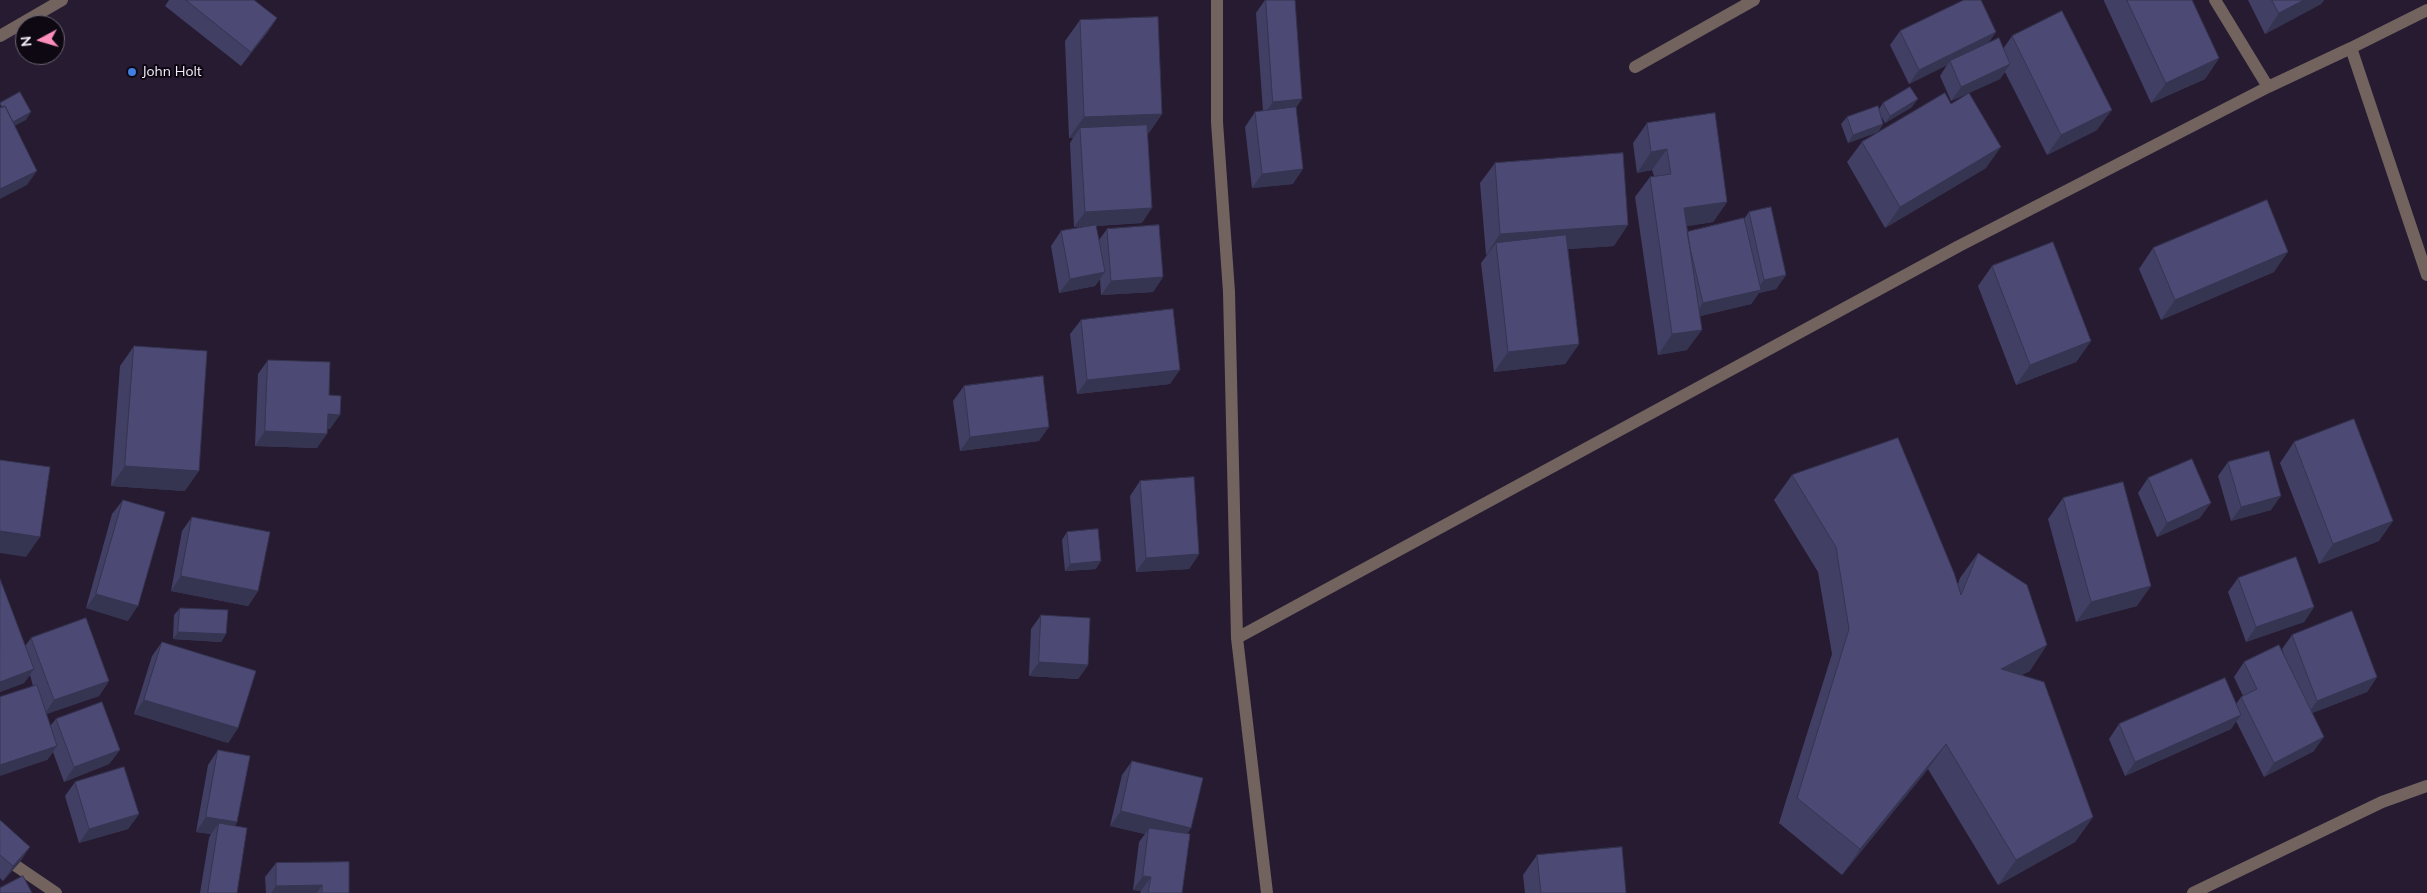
<!DOCTYPE html>
<style>
body{margin:0}
#map{position:relative;width:2427px;height:893px;overflow:hidden;background:#271b31;font-family:Mulish,sans-serif}
canvas{display:block}
.north{position:absolute;left:15px;top:15px;width:50px;height:50px;box-sizing:border-box;background:#0d0812;border:1px solid #6a6470;border-radius:50%;rotate:264deg;font-size:14px;font-weight:700;line-height:20px;text-align:center;color:#f5edfc}
.north::after{content:'';display:block;margin:auto;width:18px;height:22px;background:#fe8ebe;clip-path:polygon(50% 0,100% 100%,50% 72%,0 100%)}
</style>
<div id="map">
<canvas width="2427" height="893"></canvas>
<div class="north">N</div>
</div>
<script>
const ctx = document.querySelector('canvas').getContext('2d');
ctx.lineJoin = 'round';
function stroke(path, color, width, dash) { ctx.strokeStyle = color; ctx.lineWidth = width; ctx.lineCap = dash ? 'butt' : 'round'; ctx.setLineDash(dash || []); ctx.stroke(path); }
function fill(path, color) { ctx.fillStyle = color; ctx.fill(path, 'evenodd'); }
function write(font, color, halo, rows, align = 'center') {
  ctx.font = font + ' Mulish,sans-serif'; ctx.lineWidth = 4; ctx.setLineDash([]); ctx.textBaseline = 'middle'; ctx.strokeStyle = halo; ctx.fillStyle = color; for (const [text, x, y, turn = 0] of rows) {
    ctx.save(); ctx.translate(x, y); ctx.rotate((+turn || 0) * Math.PI / 180); ctx.textAlign = isNaN(turn) ? turn : align; if (halo) ctx.strokeText(text, 0, 0); ctx.fillText(text, 0, 0); ctx.restore();
  }
}
stroke(new Path2D(`
 M1217,0v122l12,170 8,346 30,255
 M2215,0l53,87
 M0,36l62,-36
 M2351,48l76,227
 M1635,67l119,-67
 M1237,638l722,-392 309,-159 83,-39 76,-38
 M0,855l56,38
 M2193,893l189,-91 45,-16`), '#72635f', 12);
fill(new Path2D(`
 M169,0h85l23,18 -10,15 -26,33 -76,-60z
 M1265,0h30l1,108 -3,76 -41,4 -7,-61 10,-15 8,-1 -7,-98z
 M2104,0h88l27,58 -14,21 -54,24 -47,-102z
 M2248,0h76l-3,4 -56,30z
 M1080,20l82,94 -14,20 -6,89 -46,3 3,14 8,-11 56,48 -10,15 -52,3 -1,-16 -5,7 -36,7 -8,-47 10,-15 33,-5 -20,1 -4,-84 3,-5h-4l-4,-97z
 M1900,31l96,1 -8,11 15,6 9,-13 85,94 -50,25 -42,-83 -5,7 -49,22 -11,-25 7,-11 -38,19 -19,-39z
 M1883,103l29,4 -27,16 -4,-7 2,8 -5,8 -30,11 -7,-19 6,-7 32,-8z
 M1951,104l35,64 -101,60 -38,-66 15,-20z
 M1647,123l80,79 -14,20 -26,4v6l57,-13 5,-7 37,63 -10,14 -17,4 -8,11 -51,12 -13,34 -29,5 -23,-158 15,-20 4,-1 -2,-6 -15,3 -4,-30z
 M1495,163l119,83 -46,3 11,95 -14,20 -71,8 -13,-109 6,-8h-1l-6,-72z
 M2153,248l121,24 -113,48 -22,-51z
 M1992,266l99,75 -15,21 -60,23 -38,-99z
 M1081,320l89,64 -93,10 -7,-60z
 M134,346l51,145 -74,-5 9,-120z
 M268,360l61,35 1,34h-3l-10,19 -62,-2 3,-72z
 M964,386l75,55 -79,10 -7,-50z
 M2294,442l85,99 -60,23 -39,-101z
 M2228,462l43,48 -40,11 -13,-45z
 M1792,475l166,109 2,-6 18,-25 52,118 -9,4 72,142 -18,25 -77,43 -70,-116 -86,106 -63,-52 53,-169 -14,-82 -44,-72z
 M2148,478l52,40 -43,19 -19,-44z
 M1140,481l59,73 -10,15 -53,3 -6,-76z
 M2063,498l74,108 -61,16 -28,-103z
 M123,500l5,121 -42,-13 26,-94z
 M192,517l66,74 -10,15 -77,-15 11,-60z
 M1067,532l29,37 -31,2 -3,-31z
 M2238,578l76,29 -10,15 -58,20 -18,-50z
 M0,579l25,67 6,-8 78,43 -10,15 -53,18 4,12 6,-7 64,31 -11,14 -45,18 -11,-30 -6,8 -14,-74 -3,-11 -6,8 -24,9z
 M180,608l46,26 -5,8 -48,-3 1,-24z
 M1041,615l47,50 -10,14 -49,-3 2,-47z
 M2292,635l85,42 -10,15 -55,21 2,38 -50,26 -28,-56 -5,8 -106,47 -16,-37 10,-15 117,-20 5,-7 2,-1 -9,-19 10,-15 43,1 -5,-14z
 M162,642l76,86 -10,15 -94,-29 18,-58z
 M218,750l19,72 -2,4 2,67h-37l9,-55 2,-4 -15,-2 12,-67z
 M1132,761l59,67 -4,6 -5,59h-42l1,-2 -8,-1 6,-48 6,-8 -35,-8 12,-51z
 M75,782l64,32 -11,15 -49,14 -14,-47z
 M0,820l20,42 -17,19 -3,-3z
 M1537,855l89,38h-101l-2,-18z
 M276,863l73,30h-83l-1,-16z`), '#414064');
fill(new Path2D(`
 M2304,0h20l-3,4 -56,30 14,-21z
 M277,18l-10,15 -26,33 10,-14z
 M1996,32l-10,14 -36,15 -3,4 -38,19 10,-14z
 M2219,58l-14,21 -54,24 15,-20z
 M2010,64l-10,15 -49,22 10,-14z
 M1302,99l-10,15 -29,2 10,-14z
 M1918,99l-6,8 -27,16 5,-7z
 M2112,110l-15,20 -50,25 14,-20z
 M31,112l-5,8 -21,11 5,-7z
 M1162,114l-14,20 -68,-6 -7,10h-4l15,-21z
 M1883,124l-5,8 -30,11 5,-8z
 M2001,147l-15,21 -101,60 15,-21z
 M1667,149l-15,21 -15,3 14,-21z
 M1303,169l-10,15 -41,4 10,-14z
 M37,171l-10,14 -27,14v-10z
 M1727,202l-14,20 -43,7 14,-21z
 M1152,208l-10,15 -68,4 11,-15z
 M1628,225l-14,21 -117,8 -1,-11 -9,12h-1l14,-21z
 M2288,252l-14,20 -113,48 14,-20z
 M1105,272l-10,14 -36,7 11,-14z
 M1786,275l-10,14 -17,4 -8,11 -58,14 10,-15 53,-12 8,-11z
 M1163,277l-10,15 -52,3 10,-14z
 M1702,330l-15,20 -29,5 14,-21z
 M2091,341l-15,21 -60,23 14,-20z
 M1579,344l-14,20 -71,8 14,-20z
 M1180,370l-10,14 -93,10 10,-14z
 M328,414l12,1 -10,14h-12z
 M1049,427l-10,14 -79,10 10,-14z
 M265,431l62,3 -10,14 -62,-2z
 M125,466l74,5 -14,20 -74,-5z
 M2281,496l-10,14 -40,11 10,-14z
 M2211,503l-11,15 -43,19 10,-14z
 M2393,521l-14,20 -60,23 14,-20z
 M0,531l40,6 -14,20 -26,-4z
 M1199,554l-10,15 -53,3 10,-14z
 M1101,561l-5,8 -31,2 5,-7z
 M181,576l77,15 -10,15 -77,-15z
 M2151,586l-14,20 -61,16 15,-20z
 M96,594l42,12 -10,15 -42,-13z
 M2314,607l-10,15 -58,20 10,-15z
 M178,632l48,2 -5,8 -48,-3z
 M2047,645l-17,26 -46,23 17,-25z
 M1039,662l49,3 -10,14 -49,-3z
 M34,669l-10,14 -24,9v-10z
 M2377,677l-10,15 -60,23 10,-14z
 M109,681l-10,15 -55,19 10,-15z
 M144,700l94,28 -10,15 -94,-29z
 M2241,715l-10,14 -106,47 10,-14z
 M2324,737l-10,14 -50,26 10,-14z
 M1946,744l-18,25 -86,106 18,-26z
 M57,746l-10,14 -47,16v-11z
 M120,750l-11,14 -45,18 10,-15z
 M1121,811l70,17 -10,15 -32,-15 -4,6 -35,-8z
 M139,814l-11,15 -49,14 10,-14z
 M206,817l31,5 -10,15 -8,-14 -8,11 -15,-2z
 M2093,817l-18,25 -77,43 18,-25z
 M30,847l-10,15 -17,19 10,-15z
 M1143,876l8,1 -10,14 -8,-1z
 M322,885l-5,8h-46l5,-7z`), '#353451');
const building = new Path2D(`
 M186,0h68l23,18 -26,34z
 M1266,0h29l7,99 -29,3z
 M1964,0h17l15,32 -77,38 -19,-39z
 M2127,0h65l27,58 -53,25z
 M2272,0h32l-25,13z
 M2062,11l50,99 -51,25 -49,-99z
 M1158,17l4,97 -78,3 -4,-97z
 M1999,38l11,26 -49,23 -11,-26z
 M1910,87l8,12 -28,17 -7,-13z
 M20,92l11,20 -18,10 -8,-16 -3,2 -2,-5z
 M1945,93l6,11 18,-11 32,54 -101,60 -38,-65z
 M5,106l32,65 -37,18v-81z
 M1878,106l5,18 -30,11 -6,-18z
 M1296,107l7,62 -41,5 -7,-62z
 M1715,113l12,89 -43,6 18,122 -30,4 -22,-157 21,-3 -4,-25 -16,3 -4,-29z
 M1147,125l5,83 -67,4 -5,-84z
 M1623,153l5,72 -128,9 -5,-71z
 M2267,200l21,52 -113,48 -22,-52z
 M1771,207l15,68 -22,5 -15,-68z
 M1744,218l17,72 -58,13 -13,-55 -3,-16z
 M1096,225l9,47 -35,7 -9,-48z
 M1159,225l4,52 -52,4 -4,-52z
 M1566,235l13,109 -71,8 -12,-109z
 M2053,242l38,99 -61,24 -38,-99z
 M1173,309l7,61 -93,10 -6,-60z
 M134,346l73,5 -8,120 -74,-5z
 M268,360l62,2 -1,33 12,1 -1,19 -12,-1 -1,20 -62,-3z
 M1043,376l6,51 -79,10 -6,-51z
 M2354,419l39,102 -60,23 -39,-102z
 M1898,438l56,135 7,22 17,-42 49,32 20,60 -46,24 43,13 49,135 -77,43 -70,-116 -86,105 -63,-51 52,-169 -13,-82 -44,-72z
 M2269,451l12,45 -40,11 -13,-45z
 M2192,459l19,44 -44,20 -19,-45z
 M0,460l50,7 -10,70 -40,-6z
 M1194,477l5,77 -53,4 -6,-77z
 M2123,482l28,104 -60,16 -28,-104z
 M123,500l42,12 -27,94 -42,-12z
 M192,517l78,15 -12,59 -77,-15z
 M1098,529l3,32 -31,3 -3,-32z
 M2296,557l18,50 -58,20 -18,-49z
 M0,579l34,90 -34,13z
 M180,608l48,2 -2,24 -48,-2z
 M2352,611l25,66 -60,24 -25,-66z
 M1041,615l49,3 -2,47 -49,-3z
 M86,618l23,63 -55,19 -23,-62z
 M162,642l94,29 -18,57 -94,-28z
 M2279,645l45,92 -50,26 -33,-66 16,-8 -13,-27z
 M2225,678l16,37 -106,47 -16,-38z
 M37,685l20,61 -57,19v-68z
 M102,702l18,48 -46,17 -18,-48z
 M218,750l32,6 -13,66 -31,-5z
 M1132,761l71,17 -12,50 -70,-17z
 M124,767l15,47 -50,15 -14,-47z
 M0,820l30,27 -17,19 -13,-11z
 M219,823l28,5 -10,65h-29z
 M1149,828l41,6 -8,59h-34l3,-16 -8,-1z
 M1622,847l4,46h-85l-4,-38z
 M349,862v31h-27v-8l-46,1v-23z
 M23,876l9,17h-32v-5z`);
fill(building, '#4c4a74');
stroke(building, '#353451', 1);
for (const [x, y, r, color] of [
 [132,72,5,"#3f7fe0"]
]) { const dot = new Path2D(); dot.arc(x, y, r, 0, 2 * Math.PI); ctx.fillStyle = color; ctx.fill(dot); stroke(dot, '#0d0812', 2); }
write('14px', '#f5edfc', '#0d0812', [
 ["John Holt",142,72]
], 'left');
</script>
